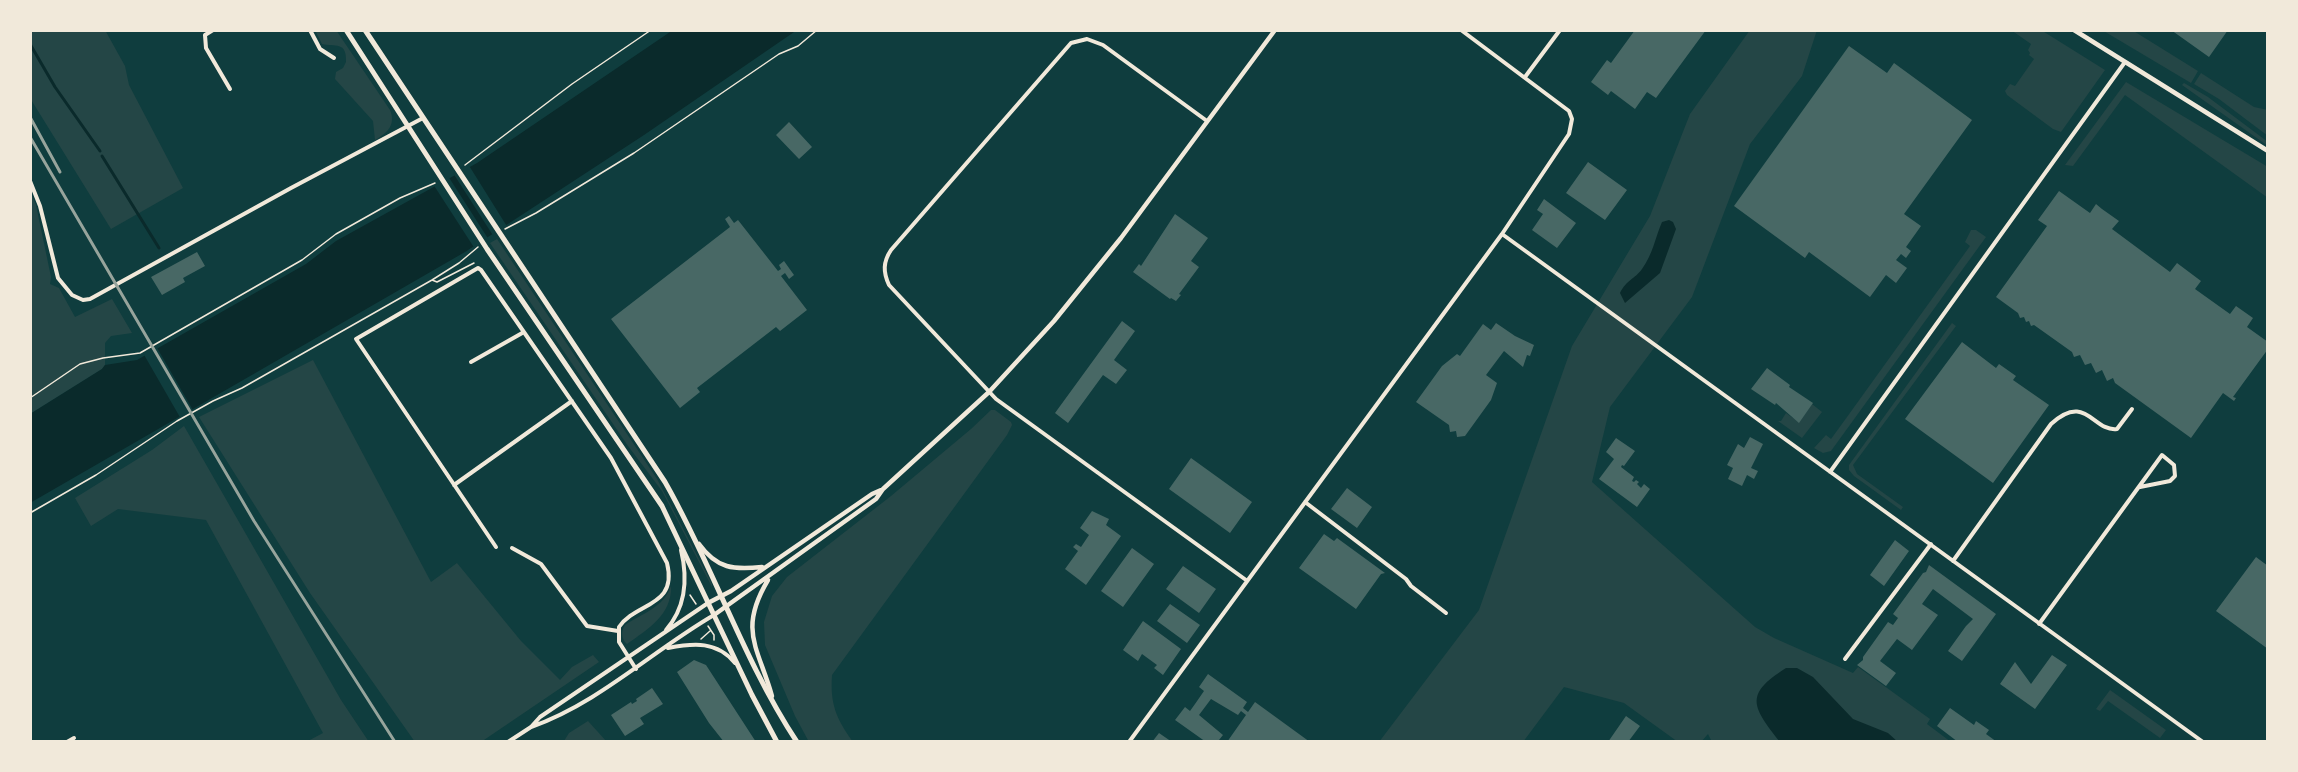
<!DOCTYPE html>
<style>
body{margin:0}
#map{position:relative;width:2298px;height:772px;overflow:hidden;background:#0f3d3e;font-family:"Roboto Condensed",sans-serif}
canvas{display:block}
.frame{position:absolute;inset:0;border:32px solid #f1e9da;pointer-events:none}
</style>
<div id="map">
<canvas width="2298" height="772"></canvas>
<div class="frame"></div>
</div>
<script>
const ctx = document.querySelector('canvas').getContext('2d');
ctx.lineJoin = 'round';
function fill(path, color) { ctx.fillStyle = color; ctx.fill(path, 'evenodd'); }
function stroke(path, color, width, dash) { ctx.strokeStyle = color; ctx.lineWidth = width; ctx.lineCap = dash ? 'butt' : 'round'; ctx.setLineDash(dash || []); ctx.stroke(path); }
fill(new Path2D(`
 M30,30h75l20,36 4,19 54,103 -72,41 -81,-131z
 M315,30h21l54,80c6,14 -2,23 -15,30l-2,-19 -38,-42 1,-7 7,-4 3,-6c1,-21 -11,-15 -24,-18z
 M1750,30h67l-15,46 -52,68 -58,153 -82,110 -18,75 163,145 19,11 79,35 5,-6 72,52 -3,5 24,18h-239l-4,-8 -7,8h-23l-54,-39 -60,-16 -41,55h-144l100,-132 93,-264 78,-130 40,-102z
 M2011,30h30l64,40 -44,62 -8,-3 -46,-34 -2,-4 5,-7 5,2 19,-27 -5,-4 1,-2 -2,-3 3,-6z
 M2102,30h30l66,41 -7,12z
 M2201,73l53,34 14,3v26l-49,-37 -25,-15z
 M2126,82l142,85v31l-143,-103 -52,71 -8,-1z
 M2184,83l24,14 60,45v4l-86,-61z
 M30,191l6,14 15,72 -1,7 9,4 16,29 37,-18 20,34 -21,3 -6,7v22l-3,4 -72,45z
 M1971,230h5l10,7 -155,214 -8,2 -9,-5 12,-13 5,4 16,-22 123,-171 -5,-4z
 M497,239l160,240 55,105v3l-50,-96 -34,-45 -138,-203z
 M1952,323l4,3 -103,139 4,9 46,33 -2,3 -47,-34 -5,-6v-5z
 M313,360l118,222 26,-19 64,78 39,39 12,-13 21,-12 6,7 -118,80h-66l-105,-149 -111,-176z
 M1812,404l10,8 -20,26 -24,-17h3l5,-8 13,9z
 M991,410h4l16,12 1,3 -5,10 -175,240c-2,29 4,43 21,67h-44l-14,-26 -30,-71 -1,-23 8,-26 15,-19 104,-81 80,-67z
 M184,426l157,274 28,42h-63l17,-9 -117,-213 -88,-11 -27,17 -16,-28 77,-48z
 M671,586c1,29 -23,43 -44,58 -6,-5 -6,-13 -2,-19 18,-12 38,-17 46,-39z
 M2110,690l56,40 -6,8 -52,-37 -8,10 -4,-2z
 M588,721l19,21 -43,-1 5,-8z`), '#244646');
fill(new Path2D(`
 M673,30h124l-153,105 -179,117 -435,251v-89l72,-45 3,-4 32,-5 169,-96 30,-23 141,-78z
 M1669,220l4,2 3,7 -16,44 -35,30 -5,-10c7,-14 14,-13 22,-24 11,-15 13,-31 20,-47z
 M1786,668h11l16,9 40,42 35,14 10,9h-118c-27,-35 -37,-47 6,-74z`), '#0a2a2b');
fill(new Path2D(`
 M468,164l40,64 -14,9 -41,-64z
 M448,176l41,64 -14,9 -42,-65z
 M156,346l38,66 -13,7 -38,-66z`), '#0f3d3e');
stroke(new Path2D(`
 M30,44l25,43 45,64
 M102,156l57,92`), '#0a2a2b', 3);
fill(new Path2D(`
 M1635,30h71l-50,68 -9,-6 -12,17 -24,-18 -3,4 -17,-13 16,-22 4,3z
 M2171,30h57l-19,27z
 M1849,46l38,27 7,-10 78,57 -68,94 17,12 -15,21 5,4 -5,7 -5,-4 -5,6 11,8 -11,15 -10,-8 -16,22 -61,-45 -4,6 -71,-52z
 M789,122l23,25 -13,12 -23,-24z
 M1588,162l39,28 -22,30 -39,-27z
 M2059,191l31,22 6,-9 6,5 17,12 -7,8 58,43 7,-9 24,18 -6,8 35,25 6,-8 17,12 -6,9 21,15v7l-35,48 3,1 -2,3 -11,-8 -32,45 -76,-55 -2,-5 -6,3 -5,-11 -6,3 -5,-10 -6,2 -5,-10 -6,2 -2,-5 -38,-27 -3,1 -2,-5 -3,1 -2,-5 -4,1 -2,-5 -22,-16 51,-71 -9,-6z
 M1544,199l32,24 -19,25 -25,-18 11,-16 -6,-4z
 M1175,214l33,24 -17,23 8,6 -20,27 2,1 -5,6 -5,-3 -1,1 -37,-27 6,-8 2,2z
 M729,216l5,7 4,-3 40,51 3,-2 -2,-4 5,-4 10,14 -5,4 -4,-6 -4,3 26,34 -27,21 -4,-4 -79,61 3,4 -20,16 -69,-89 119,-92 -5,-8z
 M197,252l8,14 -22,12 2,4 -23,13 -11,-18z
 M1122,321l13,10 -21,29 13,10 -11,14 -13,-9 -35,48 -13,-10z
 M1496,323l19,13 19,9 -4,11 -3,-1 -4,12 -19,-16 -18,24 11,8 -6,17 -26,36 -8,1 -1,-6 -6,1 -1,-7 -33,-23 26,-36 15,-12 3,2 23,-32 8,6z
 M1962,342l34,26 3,-4 17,12 -3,4 36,25 -56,78 -88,-64z
 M1767,368l23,17 -1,2 24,16 -14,20 -23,-20 -1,2 -24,-16z
 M1750,437l13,7 -12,24 7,3 -4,8 -7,-4 -5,11 -14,-7 5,-11 -6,-3 11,-21 6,4z
 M1616,438l19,13 -11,15 -2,-1 -1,2 13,10 -2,4 2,1 2,-2 3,2 -2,2 4,4 3,-4 6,5 -13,18 -38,-28 15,-20 -8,-7z
 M1191,458l61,44 -22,31 -61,-44z
 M1347,488l25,19 -15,21 -26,-19z
 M1092,511l17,8 -3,6 15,11 -35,49 -21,-16 13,-18 -5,-4 3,-3 5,3 8,-12 -9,-7z
 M1324,534l10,7 3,-3 48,35 -4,1 -25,35 -57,-41z
 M1895,540l14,11 -25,35 -14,-11z
 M1132,548l22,16 -31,43 -22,-16z
 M2256,557l12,9v83l-52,-38z
 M1929,565l67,49 -34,47 -14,-10 18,-25 7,-7 -40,-30 -11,15 16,11 -26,35 -15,-11 -17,22 16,12 -10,13 -29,-21 6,-5v-3l25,-35 5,3 5,-7 -5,-4 30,-41 3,-1z
 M1183,566l33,23 -17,24 -33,-24z
 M1170,604l30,21 -13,18 -30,-22z
 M1143,621l38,28 -18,26 -9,-7 3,-3 -15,-11 -4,7 -15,-11z
 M2052,655l15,10 -32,44 -35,-25 15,-22 16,22z
 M694,660l12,5 50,77h-32l-15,-19 -32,-51z
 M1208,674l39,28 -4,6 5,4 7,-10 55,40h-83l19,-27 -5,-4 -3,4 -27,-16 -12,16 24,20 -4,5 3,2h-16l-31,-22 10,-13 5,4 5,-7 9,-13 -5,-4z
 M652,688l11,16 -23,14 4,6 -19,12 -14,-21 20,-13 1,2 5,-3 -1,-2z
 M1950,708l24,17 2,-4 13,9 -3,4 11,8h-39l-21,-16z
 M1626,716l14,10 -12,16h-20z
 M1159,733l13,9h-20z`), '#486865');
stroke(new Path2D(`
 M465,165l107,-81 79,-54
 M505,229l31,-16 98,-60 145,-99 19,-8 19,-16
 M432,280l5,2 37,-19
 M30,398l50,-34 23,-6 37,-5 162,-93 34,-26 64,-36 35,-15
 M30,513l66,-38 81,-54 36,-20 29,-13 190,-108 27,-17 19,-16
 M690,595l6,9
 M708,626l6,9v5
 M701,639l9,-8`), '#f1e9da', 1.5);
stroke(new Path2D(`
 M213,30l-8,5 1,13 24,41
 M310,30l10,19 14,9
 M1525,77l35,-47
 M1207,121l-104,-76 -16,-6 -16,4 -180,207c-8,12 -8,22 -2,35l107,114 250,181
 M30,181l10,25 18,72 14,17 11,5 7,-1 201,-111 132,-70
 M1502,234l701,508
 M471,362l53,-30
 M1830,472l295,-410
 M454,485l118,-84
 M1305,502l101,77 5,7 35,27
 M496,547l-140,-208 122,-71 3,2 130,188 56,105c11,44 -31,39 -48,64v15l17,27
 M512,548l29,16 46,62 31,5
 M1953,561l98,-137c35,-32 42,8 66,5l15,-20
 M2039,624l123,-169 12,10 1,11 -5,5 -30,6
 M666,630c20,-23 22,-51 15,-80
 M668,648c26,-5 49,-7 67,15
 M1845,659l86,-115
 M531,727c68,-24 121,-76 183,-112
 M67,742l7,-4
 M508,742l23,-15 9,-10 168,-114
 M1129,742l373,-508 67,-100 3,-15 -3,-8 -108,-81`), '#f1e9da', 4);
stroke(new Path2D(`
 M2074,30l194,121
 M699,544c18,25 35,26 63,23
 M768,580c-30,50 -10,67 4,116
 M708,603l23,-12 141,-97 9,-4
 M714,615l162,-116 7,-10 106,-97 65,-71 67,-83 154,-208`), '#f1e9da', 4.5);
stroke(new Path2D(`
 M346,30l141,219 175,257 90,189 25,47
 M365,30l300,452c48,84 79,180 132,260`), '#f1e9da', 5);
stroke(new Path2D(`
 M30,117l30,55
 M30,137l224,384 141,221`), '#97a49c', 3);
</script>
